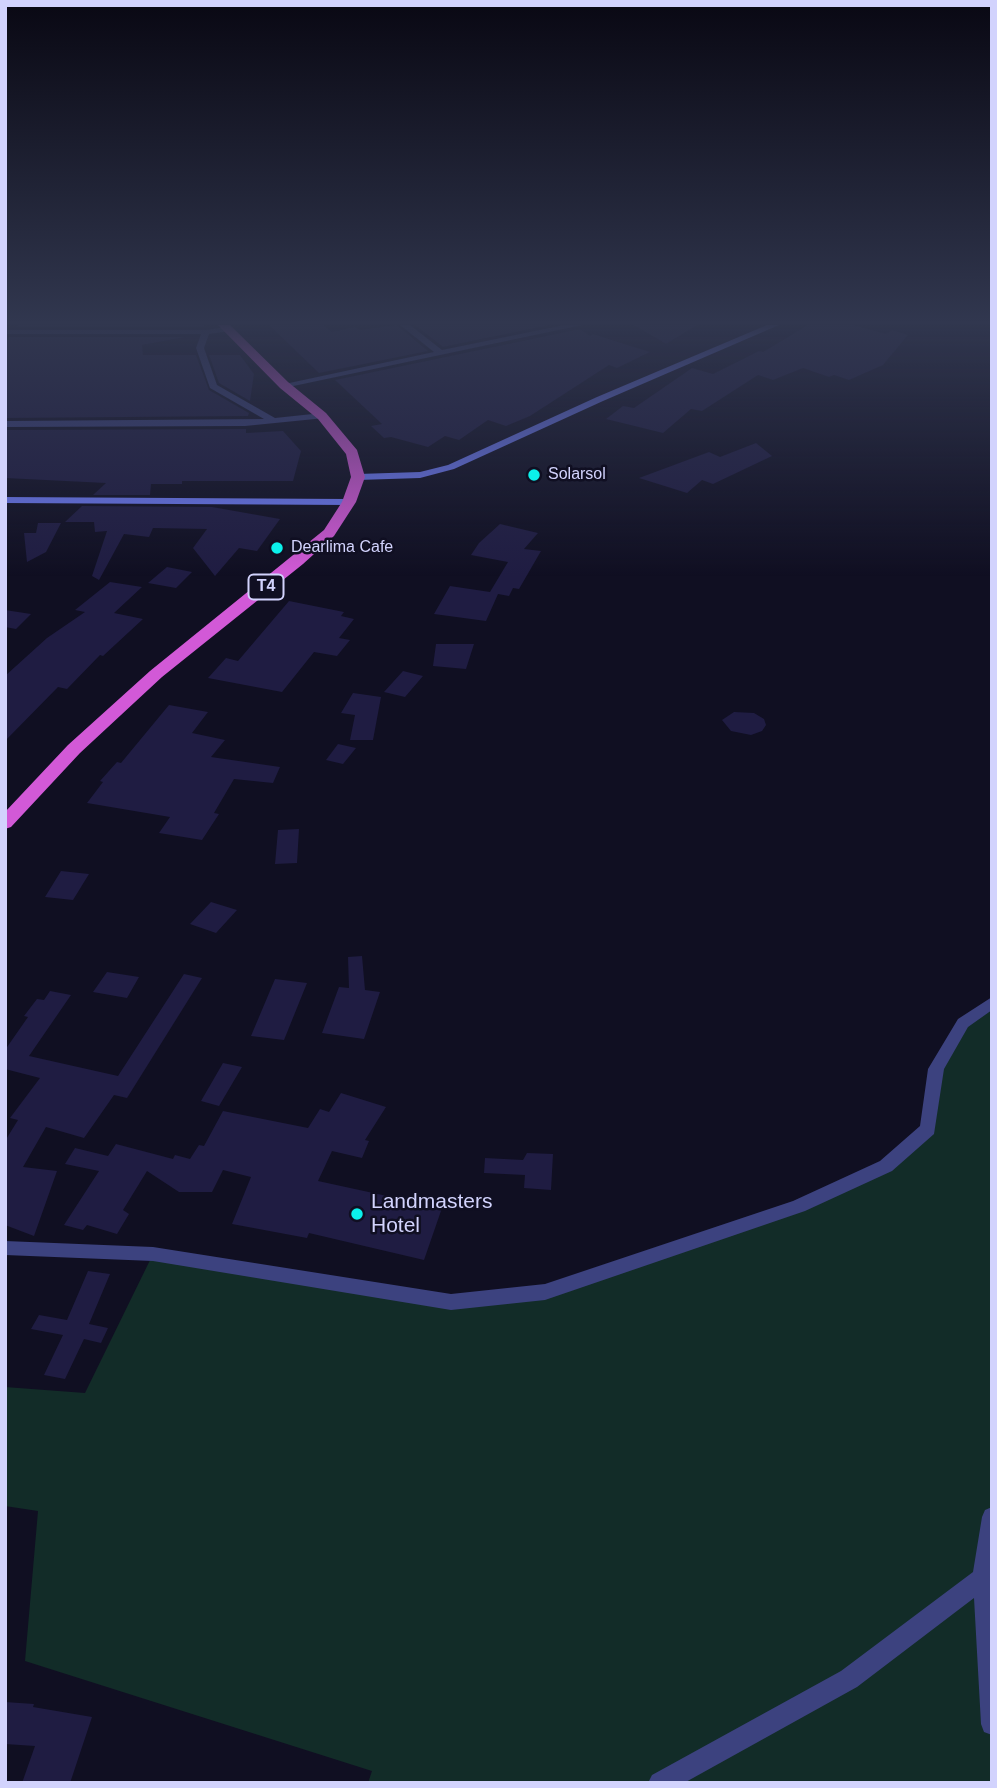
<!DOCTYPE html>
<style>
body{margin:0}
#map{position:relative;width:997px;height:1788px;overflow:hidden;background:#100f22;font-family:Helvetica,sans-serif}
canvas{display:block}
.frame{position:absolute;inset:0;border:7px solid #d2d3fd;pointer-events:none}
</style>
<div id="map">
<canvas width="997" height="1788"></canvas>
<div class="frame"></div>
</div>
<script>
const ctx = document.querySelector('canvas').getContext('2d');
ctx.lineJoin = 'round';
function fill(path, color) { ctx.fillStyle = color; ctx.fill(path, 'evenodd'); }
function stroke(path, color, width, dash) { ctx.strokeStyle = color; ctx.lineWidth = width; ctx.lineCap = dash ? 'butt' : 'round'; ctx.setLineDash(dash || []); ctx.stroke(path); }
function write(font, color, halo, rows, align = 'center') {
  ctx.font = font + ' Helvetica,sans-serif'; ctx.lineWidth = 5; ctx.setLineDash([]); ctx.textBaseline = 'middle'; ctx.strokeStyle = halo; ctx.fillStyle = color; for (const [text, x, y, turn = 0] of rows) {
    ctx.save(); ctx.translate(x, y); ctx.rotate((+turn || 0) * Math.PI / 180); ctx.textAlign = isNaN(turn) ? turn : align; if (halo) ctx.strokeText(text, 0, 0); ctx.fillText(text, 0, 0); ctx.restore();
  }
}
fill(new Path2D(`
 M992,1002v781h-624l4,-12 -347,-110 13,-150 -33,-5v-119l80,6 68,-139 298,48 94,-10 254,-86 87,-40 42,-37 8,-60 27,-46z`), '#122c28');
fill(new Path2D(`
 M18,325h186v2h-188z
 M269,325h54l9,7 23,-5 5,3 37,-5 31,26 -109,22z
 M415,325h134l-106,22z
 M634,325h63l-31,19z
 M808,325h45l33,9 6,-4 16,5 -25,30 -34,15 -15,-5 -5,2 -26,-9 -30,12 -15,-5 -56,36 -11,-2 -28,24 -57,-14 17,-13 11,2 58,-40 21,6 46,-23 4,1z
 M580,329l10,7 3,-2 57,18 -33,16 -8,-3 -79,51 -24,10 -18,-6 -29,20 -14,-4 -17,11 -37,-10 -7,1 -13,-12 11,-2 -47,-44z
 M9,337h177l-44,8 1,10h53l13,35 40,23 -1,3 -243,2v-76z
 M209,355h31l14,19 -4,27 -31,-18z
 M246,429v4l37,-2 18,20 -8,30h-111v3h-31l-1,11h-57l13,-12 -101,-5v-48z
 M756,443l16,13 -59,28 -11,-4 -15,13 -48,-15 70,-26 11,5z
 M82,506l130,1 68,12 -23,32 -18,-3 -24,28 -22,-28 14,-19 -54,-1 -4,9 -25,-3 -25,46 -7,-4 15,-45 -12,1 -1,-10h-29z
 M38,523h23l-15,29 -19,10 -3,-29h12z
 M500,524l38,9 -14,16 17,2 -22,38 -6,-1 -4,8 -11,-2 -12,27 -52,-7 16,-28 40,6 18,-30 -37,-7 8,-12z
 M167,567l25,5 -16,16 -28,-5z
 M110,582l32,5 -28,26 29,6 -40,37 -3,-1 -33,34 -9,-2 -53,54v-65l42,-38 38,-26 -10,-2z
 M289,601l55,11 -3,4 13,3 -15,19 11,2 -13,16 -23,-4 -32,40 -74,-14 18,-20 12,3z
 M5,610l26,4 -15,15 -11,-2z
 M436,644h38l-8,25 -33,-3z
 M403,671l20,5 -18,21 -21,-5z
 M353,693l28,4 -8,43h-23l5,-25 -14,-2z
 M169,705l39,7 -16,21 33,7 -14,17 69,10 -7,16 -39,-4 -20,34 5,1 -17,26 -43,-7 11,-16 -83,-14 16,-21 -3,-1 17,-19 4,1z
 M734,712l20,1 10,6 2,6 -4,6 -11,4 -20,-4 -9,-11z
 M338,744l18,4 -13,16 -17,-4z
 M299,829l-2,34 -22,1 3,-34z
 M61,871l28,3 -16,26 -28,-3z
 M211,902l26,8 -21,23 -26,-9z
 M362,956l3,34 15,2 -16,47 -42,-6 17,-46 10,1 -1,-31z
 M107,972l32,5 -12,21 -34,-6z
 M184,974l18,4 -75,120 -13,-3 -30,43 -38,-11 -23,40 34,4 -23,65 -29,-11v-84l13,-21 -8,-2 30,-40 -35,-9v-19l23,-33 -4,-1 13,-17 7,1 6,-9 21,4 -42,61 89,20z
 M275,979l32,4 -23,57 -33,-4z
 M223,1063l19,4 -23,39 -18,-5z
 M341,1093l45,14 -21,33 4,1 -7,17 -30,-7 -14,30 124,27 -18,52 -115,-27 -2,5 -75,-14 19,-47 -28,-7 -11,22h-33l-32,-21 -24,39 6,4 -12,20 -30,-9 -4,5 -19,-5 35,-54 -34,-7 10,-16 33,8 8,-12 57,15 2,-4 15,4 9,-14 5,1 19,-35 85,17 12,-19 9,3z
 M527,1153l26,1 -2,36 -27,-2 1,-13 -41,-2 1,-15 38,2z
 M88,1271l22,3 -21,50 19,4 -7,15 -17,-4 -19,40 -21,-4 19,-40 -32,-6 8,-14 28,5z
 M5,1702l29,2 -1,3 59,10 -22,66h-48l13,-37 -30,-2z`), '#1f1c42');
fill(new Path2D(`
 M400,325h10l32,25 122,-25h18l-298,63 -4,-3 154,-33z
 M227,327l4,2 -1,2 -21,3 -5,14 13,37 58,33 47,-5 4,3 -1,2 -80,8 -240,1v-6l259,-2 -54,-31 -14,-40 5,-14h-196v-4h201z
 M992,997v13l-24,17 -24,42 -10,65 -42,37 -87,40 -260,89 -94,10 -298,-49 -148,-6v-14l148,6 298,47 94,-10 248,-83 87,-40 40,-35 8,-57 30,-50z
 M992,1507v228l-8,-3 -3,-8 -7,-126 -117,89 -173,96h-36l4,-8 189,-104 132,-99 9,-55 3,-7z`), '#3c427f');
fill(new Path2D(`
 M767,325h12l-176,76 -149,68 -34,9 -62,2 -5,-3 5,-3 62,-2 28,-7 149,-68z
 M5,497l344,2 5,3 -5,3 -344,-2z`), '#6e7bf8');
fill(new Path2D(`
 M218,325h12l58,57 38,31 31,37 8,27 -9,25 -22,34 -31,28 -141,113 -82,76 -69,74 -6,2v-17l63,-67 82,-74 174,-141 18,-28 9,-25 -5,-23 -28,-35 -38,-31z`), '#d259d7');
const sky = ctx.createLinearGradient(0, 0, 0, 576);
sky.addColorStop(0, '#090813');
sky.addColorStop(0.56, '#31374f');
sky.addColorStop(1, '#31374f00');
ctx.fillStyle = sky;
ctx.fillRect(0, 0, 997, 576);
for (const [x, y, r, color] of [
 [534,475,7,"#0bf0eb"],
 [277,548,7,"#0bf0eb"],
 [357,1214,7,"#0bf0eb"]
]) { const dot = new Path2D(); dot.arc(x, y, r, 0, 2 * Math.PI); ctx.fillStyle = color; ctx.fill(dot); stroke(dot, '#100f22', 2.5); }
write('16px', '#d2d3fd', '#100f22', [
 ["Solarsol",548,475],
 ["Dearlima Cafe",291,548]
], 'left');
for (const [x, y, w] of [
 [266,587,35]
]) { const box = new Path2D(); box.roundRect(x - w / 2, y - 12.5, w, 25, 5); ctx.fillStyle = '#100f22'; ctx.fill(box); stroke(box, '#d2d3fd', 2); }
write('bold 16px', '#d2d3fd', null, [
 ["T4",266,587]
]);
write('21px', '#d2d3fd', '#100f22', [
 ["Landmasters",371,1202],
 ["Hotel",371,1226]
], 'left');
</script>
